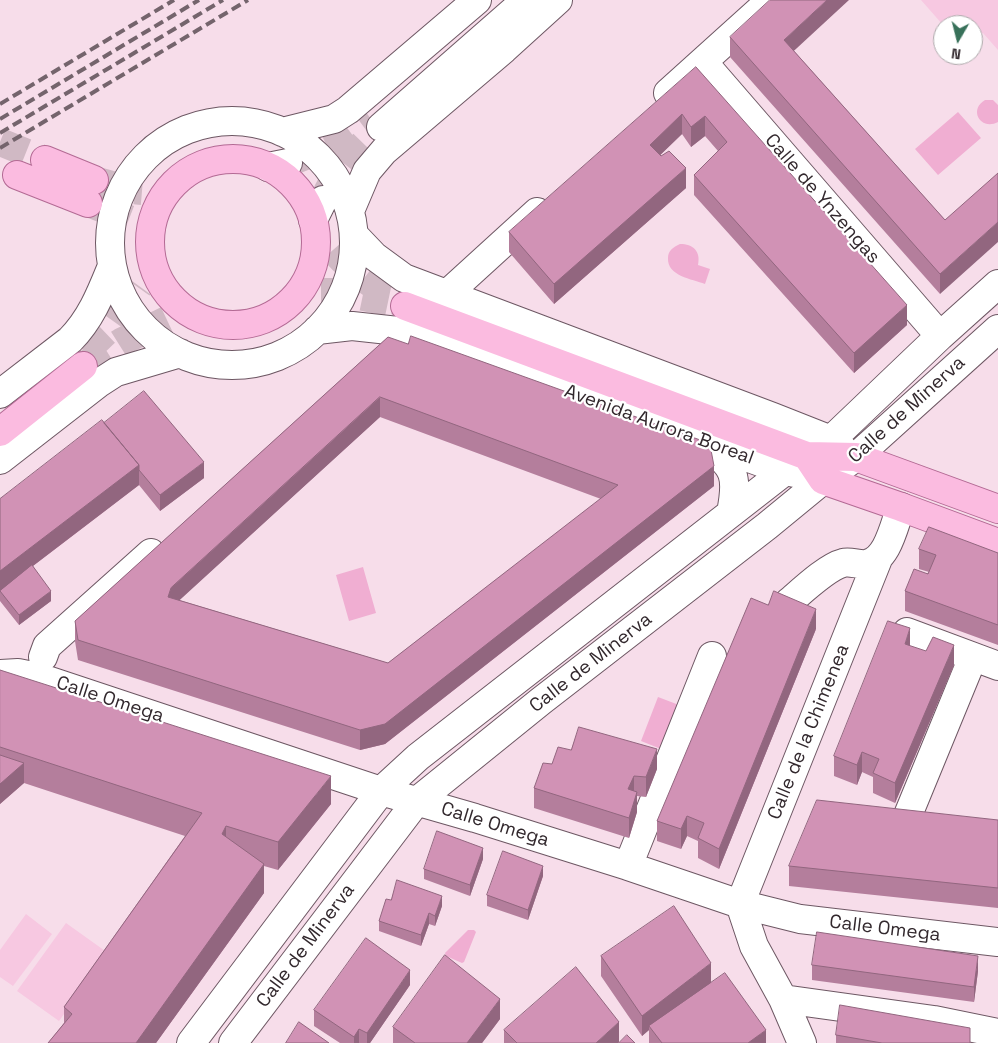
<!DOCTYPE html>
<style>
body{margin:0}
#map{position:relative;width:998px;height:1043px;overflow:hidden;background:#f7ddea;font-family:"Space Grotesk",sans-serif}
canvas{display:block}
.north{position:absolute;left:933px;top:15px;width:50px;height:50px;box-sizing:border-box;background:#fff;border:1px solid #ada9ab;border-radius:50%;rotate:188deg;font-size:14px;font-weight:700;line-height:20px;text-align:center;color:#32282d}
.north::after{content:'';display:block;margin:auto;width:18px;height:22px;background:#38715a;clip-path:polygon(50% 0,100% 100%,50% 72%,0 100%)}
</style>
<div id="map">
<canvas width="998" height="1043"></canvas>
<div class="north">N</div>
</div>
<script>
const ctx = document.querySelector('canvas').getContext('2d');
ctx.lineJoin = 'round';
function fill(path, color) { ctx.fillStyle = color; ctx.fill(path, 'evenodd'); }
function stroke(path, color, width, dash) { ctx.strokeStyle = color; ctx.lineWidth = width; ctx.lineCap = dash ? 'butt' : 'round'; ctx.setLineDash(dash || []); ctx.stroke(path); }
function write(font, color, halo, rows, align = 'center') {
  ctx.font = font + ' "Space Grotesk",sans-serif'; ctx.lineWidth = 4.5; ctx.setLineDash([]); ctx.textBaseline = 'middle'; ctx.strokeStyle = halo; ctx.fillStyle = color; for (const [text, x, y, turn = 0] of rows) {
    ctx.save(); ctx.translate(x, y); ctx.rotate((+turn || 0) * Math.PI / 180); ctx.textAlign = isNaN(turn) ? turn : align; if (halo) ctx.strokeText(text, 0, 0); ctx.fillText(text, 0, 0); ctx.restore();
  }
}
fill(new Path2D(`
 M921,0h77v50l-15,-17 -10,8v-16h-30z
 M26,914l26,20 -39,52 -13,-9v-27z
 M66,923l42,30 -49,68 -42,-30z`), '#f7c8e1');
fill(new Path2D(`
 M985,100h8l5,5v17c-17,9 -30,-12 -13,-22z
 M958,112l23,26 -43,37 -23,-26z
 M680,244c13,0 21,7 18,21l12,4 -5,15c-13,-5 -38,-8 -37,-26 0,-7 5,-11 12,-14z
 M363,567l13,46 -27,8 -13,-46z
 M658,697l21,8 -18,44 -20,-8z
 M468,930h6l2,2 -12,30 -2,1 -16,-7 -1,-3z`), '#f0aed2');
stroke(new Path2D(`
 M288,163l40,-16 20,-11 23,-17
 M323,200c14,-29 30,-47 53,-69`), '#d0b9c4', 28, [28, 14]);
stroke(new Path2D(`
 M0,142l45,18
 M94,180l36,10 12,1
 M88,203l41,16
 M333,250c21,24 47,40 72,56
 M321,292h19l48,10
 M85,352l21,-20 33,-46
 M83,366l38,-24 46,-22`), '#d0b9c4', 28, [28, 14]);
const minor = new Path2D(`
 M703,62l237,274
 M668,93l103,-93
 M110 243a122 122 0 1 1 244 0a122 122 0 1 1-244 0Z
 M381,127l145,-127
 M282,132l52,-13 14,-9 129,-110
 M268,167l20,-4
 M350,211l17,-40 17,-20 120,-102 54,-49
 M313,220l10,-20
 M354,235l20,21 30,22 369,139 58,23 11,8
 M447,294l90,-82
 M317,330l35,-4 46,5 387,140 15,3
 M0,394l70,-54c21,-21 31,-47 42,-74
 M704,445c32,21 34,32 27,68
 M0,460l99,-77 17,-11 64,-19
 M789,602c13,-11 38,-35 54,-39 7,-2 16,2 23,1 22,-4 28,-39 35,-57
 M907,632l91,34
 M43,657l4,-11 104,-93
 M0,674l18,-1 20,4 343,114 94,27 153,48 112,38 60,15 198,23
 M908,815l65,-158
 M628,866l84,-210
 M740,904l138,-345
 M740,904l14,42 29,53 19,44
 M783,999l151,21 64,13
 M191,1043l190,-252 37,-34 367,-286 46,-31 109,-104 58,-52
 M233,1043l183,-241 125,-101 226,-175 56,-46 33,-23 142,-128`);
const major = new Path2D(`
 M150 242a83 83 0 1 1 166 0a83 83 0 1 1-166 0Z
 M45,160l49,20
 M17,175l71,28
 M405,306l402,150 49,1 142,52
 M0,432l83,-66
 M807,456l16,24 78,27 97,36`);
stroke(minor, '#6d5763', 30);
stroke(major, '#b36a94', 30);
stroke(minor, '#fff', 28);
stroke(major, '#fbbbe0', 28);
stroke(new Path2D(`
 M0,104l174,-104
 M0,119l199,-119
 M0,133l223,-133
 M0,148l248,-148`), '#74646c', 4, [10, 5]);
fill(new Path2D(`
 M730,37l64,14 151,169 -5,74 -210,-237z
 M696,67l211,258 -53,48 -160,-178v-20l24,-24 -13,-15 -14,11 -9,-13 -22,21 26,33 -132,116 -45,-52v-20z
 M388,337l326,149 -329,258 -25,6 -282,-90 -3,-19v-20zM380,417l221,82 -213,164 -209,-63z
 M104,423l100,55 -44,33 -21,-26 -106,81 18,35 -32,24 -19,-24v-102z
 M919,549l79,4v92l-93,-34v-20l24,-19 -10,-3z
 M816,629l-97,240 -21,-11v-17l-11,-5 -6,13 -24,-8v-20z
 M910,646l44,19 -59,138 -22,-10v-16l-11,-5 -5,13 -23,-9v-20z
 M0,670l331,134 -53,66 -14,-4v27l-108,150h-108l16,-20v-16l121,-171 -161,-53 -24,21z
 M552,764l105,5 -11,28 -9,-1v16l-8,26 -95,-30v-20z
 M998,820v88l-209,-22v-20z
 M483,859l-13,37 -46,-17v-10z
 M543,876l-15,44 -41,-14v-11z
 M391,900l51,6 -7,20 -6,-2 -8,22 -42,-15v-10z
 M601,956l110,26 55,61h-117v-13l-7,6 -41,-60z
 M812,965l166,6 -4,31 -162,-22z
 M410,985l-40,58h-30l-26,-17v-16z
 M500,1019l-18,24h-89v-16z
 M970,1028v15h-134v-8z
 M504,1030l115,12 -1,1h-114z`), '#b47e9c');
fill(new Path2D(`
 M827,0h22l-65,60v-20z
 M682,114v20l-32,31v-20z
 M705,116v20l-14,11v-20z
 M686,168v20l-132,116v-20z
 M998,222v20l-58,52v-20z
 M907,305v20l-53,48v-20z
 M380,397v20l-209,191 -3,-11 3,-9z
 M204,462v16l-44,33v-16z
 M139,465v20l-139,106v-20z
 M714,466v20l-329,258 -25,6v-20z
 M51,591v10l-32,24v-10z
 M816,609v20l-97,240v-20z
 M910,628v20l-5,-4z
 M954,645v20l-59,138v-20z
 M657,749v20l-11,28v-20z
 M862,752v20l-5,13v-20z
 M24,763v20l-24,21v-20z
 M331,776v28l-53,66v-28z
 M634,776v19l-6,-6z
 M637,792v20l-8,26v-20z
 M687,816v20l-6,13v-20z
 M226,826v29l-4,-21z
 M483,848v11l-13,37v-11z
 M264,864v29l-108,150h-20z
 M543,866v10l-15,44v-10z
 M442,896v10l-7,20v-10z
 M429,913v11l-8,22v-11z
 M978,956v15l-4,31v-15z
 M711,963v20l-62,43v4l-7,6v-20z
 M410,970v15l-40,58h-3v-10z
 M500,999v20l-18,24h-15z
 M619,1022v20l-1,1h-22z
 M359,1029v14h-5v-6z
 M766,1030v13h-18z`), '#92667f');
const building = new Path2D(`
 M770,0h57l-43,40 161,180 53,-47v49l-58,52 -210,-237z
 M696,67l211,238 -53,48 -160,-178 33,-33 -22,-26 -14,11 -9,-13 -32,31 11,11 8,-5 17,17 -132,116 -45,-52z
 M411,336l292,105 8,9 3,16 -329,258 -25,6 -282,-90 -3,-19 313,-284 20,7zM380,397l238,88 -230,178 -220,-66 3,-9z
 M144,391l60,71 -44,33 -21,-25v-5l-35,-42z
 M102,420l37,45 -139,106v-72z
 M929,527l69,26v72l-93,-34 9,-22 14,5 8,-19 -17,-6z
 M32,565l19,26 -32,24 -19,-24z
 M774,591l42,18 -97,240 -21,-11 6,-15 -17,-7 -6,13 -24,-8 94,-223 17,7z
 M888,621l22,7 -5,16 21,7 7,-14 21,8 -59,138 -22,-10 6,-14 -17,-7 -5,13 -23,-9z
 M0,670l331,106 -53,66 -52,-16 -4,8 42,30 -128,179h-88l24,-29 -8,-7 138,-194 -202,-66z
 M579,727l78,22 -11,28 -12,-1 -6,13 9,3 -8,26 -95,-30 9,-25 9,1 6,-17 13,3z
 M0,755l24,8 -24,21z
 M817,800l181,20v68l-209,-22z
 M437,831l46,17 -13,37 -46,-16z
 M503,851l40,15 -15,44 -41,-15z
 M397,880l45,16 -7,20 -6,-3 -8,22 -42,-14 7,-22 5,1z
 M674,906l37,57 -69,53 -41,-60z
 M817,932l161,24 -4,31 -162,-22z
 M366,938l44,32 -43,63 -8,-4 -5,8 -40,-27z
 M445,955l55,44 -33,44h-52l-22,-16z
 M576,967l43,55 -23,21h-79l-13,-13z
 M725,973l41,57 -18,13h-86l-13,-17z
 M840,1005l130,23v15h-88l-46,-8z
 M299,1022l30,21h-43z
 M627,1035l8,8h-16z`);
fill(building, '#d192b5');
stroke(building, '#92667f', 1);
write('19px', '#32282d', '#fff', [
 ["Calle de Ynzengas",822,199,49],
 ["Calle de Minerva",907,410,-42],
 ["Avenida Aurora Boreal",659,425,20],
 ["Calle de Minerva",591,663,-38],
 ["Calle Omega",110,700,18],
 ["Calle de la Chimenea",809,732,-68],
 ["Calle Omega",495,825,17],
 ["Calle Omega",885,929,7],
 ["Calle de Minerva",306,946,-53]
]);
</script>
